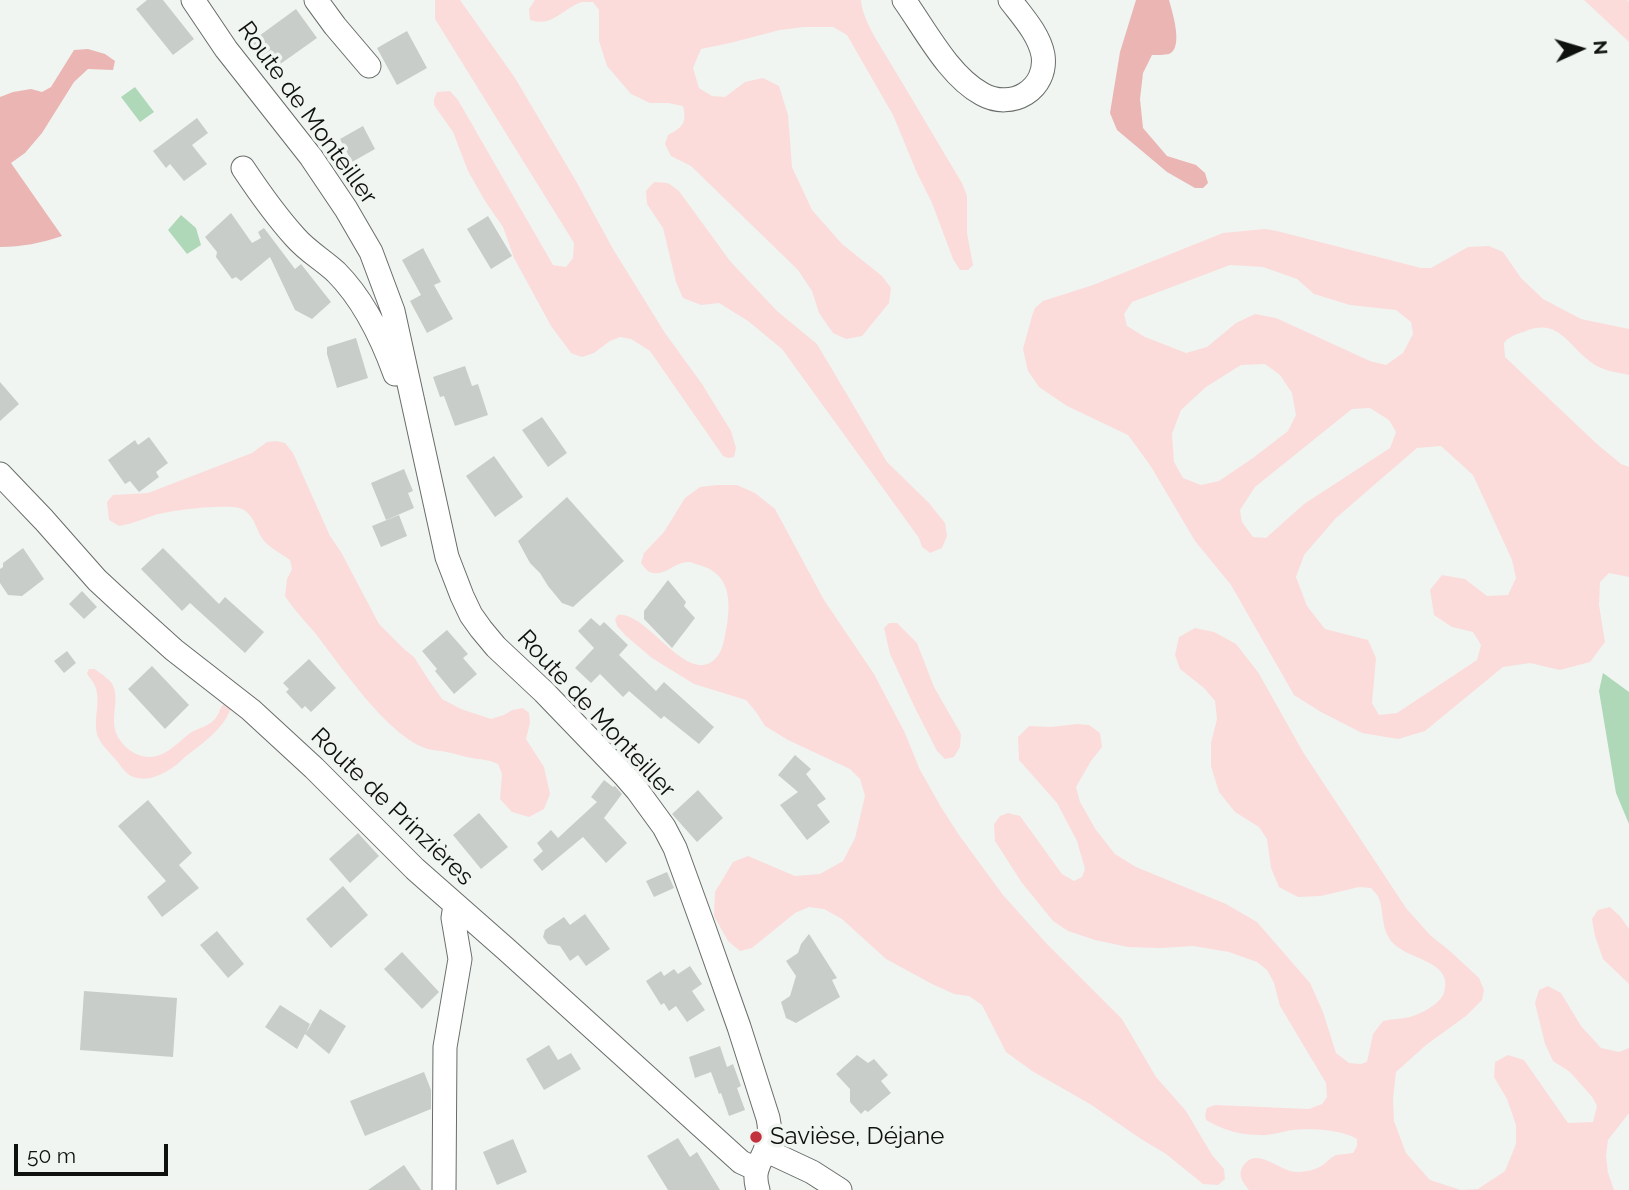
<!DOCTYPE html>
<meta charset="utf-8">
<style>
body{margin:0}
#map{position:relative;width:1629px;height:1190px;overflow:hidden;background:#f0f5f1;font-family:Raleway,sans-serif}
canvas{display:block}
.north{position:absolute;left:1545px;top:14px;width:70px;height:70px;-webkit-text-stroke:5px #f0f5f1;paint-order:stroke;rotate:86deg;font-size:19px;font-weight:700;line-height:28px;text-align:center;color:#0f110f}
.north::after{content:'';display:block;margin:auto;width:24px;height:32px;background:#0f110f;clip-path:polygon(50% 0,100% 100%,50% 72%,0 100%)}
.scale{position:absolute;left:14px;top:1144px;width:154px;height:32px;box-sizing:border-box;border:4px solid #0f110f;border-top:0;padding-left:9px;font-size:21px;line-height:24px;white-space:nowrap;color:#0f110f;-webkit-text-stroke:5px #f0f5f1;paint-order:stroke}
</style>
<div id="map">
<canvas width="1629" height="1190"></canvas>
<div class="north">N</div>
<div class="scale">50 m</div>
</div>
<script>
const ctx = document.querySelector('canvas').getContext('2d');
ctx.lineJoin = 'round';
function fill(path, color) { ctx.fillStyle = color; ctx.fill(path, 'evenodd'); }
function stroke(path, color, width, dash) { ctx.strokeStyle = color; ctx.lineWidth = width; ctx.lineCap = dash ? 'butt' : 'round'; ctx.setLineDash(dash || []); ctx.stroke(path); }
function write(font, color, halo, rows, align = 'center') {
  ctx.font = font + ' Raleway,sans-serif'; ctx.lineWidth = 7; ctx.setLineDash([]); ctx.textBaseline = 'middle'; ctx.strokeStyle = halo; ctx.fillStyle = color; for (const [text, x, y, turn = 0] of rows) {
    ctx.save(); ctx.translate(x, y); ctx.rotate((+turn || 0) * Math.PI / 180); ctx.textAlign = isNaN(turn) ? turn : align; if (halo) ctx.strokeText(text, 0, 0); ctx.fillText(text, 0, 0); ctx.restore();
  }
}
fill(new Path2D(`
 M435,0h25l55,78 61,103 37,68 52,84 37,51 29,47 5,17 -2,9 -6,1 -5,-2 -73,-105 -19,-12 -11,-2 -10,4 -16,12 -12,4 -11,-4 -20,-27 -37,-68 -11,-31 -18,-26 -17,-30 -15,-39 -19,-27v-6l3,-7 13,-1 8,9 95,165 13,2 7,-9 1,-15 -139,-224z
 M535,0h326c1,21 23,51 33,69 23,38 45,76 68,114l5,13v37l6,32 -5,5h-8l-7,-11 -21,-56 -15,-30 -24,-58 -46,-80 -14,-8h-29l-24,3 -50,13 -29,6 -8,19 6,20 13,8 13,1 20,-15 18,-4 16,8 9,29 4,52 20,43 30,34 40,32 9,12 -2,15 -27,33 -16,3 -13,-6 -14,-20 -7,-22 -14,-21 -107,-104 -20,-10 -6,-12 3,-9c15,-8 19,-12 15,-29l-15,-3h-18l-19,-9 -24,-28 -8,-25v-31l-6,-8c-1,0 -10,0 -11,0 -19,6 -30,26 -52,18l-1,-11z
 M1584,0h43l2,2v40z
 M654,182l14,1 11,8 51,70 47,50 40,33 70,118 42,41 16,20 2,13 -5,12 -12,5 -8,-6 -3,-9 -137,-189 -34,-28 -29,-18 -18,2 -18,-7 -7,-16 -13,-54 -16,-24 -1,-13z
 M1265,229l12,2 144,37h10l37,-21 21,-1 14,6 18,26 22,21 38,20 48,10v46c-13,-3 -26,-4 -37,-12 -23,-16 -32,-44 -64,-33 -9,4 -18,5 -24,13l1,14 92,87 24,20 8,3v110l-20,-4 -9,9 -1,23 6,37 -15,20 -30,8 -30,-7 -27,4 -78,64 -27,8 -36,-6 -41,-21 -27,-17 -63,-110 -36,-44 -45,-76 -22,-30 -61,-29 -28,-19 -11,-16 -5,-22 9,-33 3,-8 8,-7 50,-16 130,-52zM1230,265l33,2 34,12 17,15 36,11 46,5 15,12 2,12 -10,19 -17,12 -16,-4 -94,-43 -21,-4 -19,9 -29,24 -21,6 -41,-16 -18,-11 -3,-12 8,-12zM1265,364l15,11 12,18 4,22 -8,16 -35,27 -34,23 -18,4 -18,-7 -9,-16 -2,-28 9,-24 25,-23 35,-22zM1370,408l19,12 7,12 -6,16 -86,56 -38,34 -13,-1 -11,-15 -2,-12 15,-23 97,-78zM1441,446l32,29 39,85 4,18 -8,17 -21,1 -22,-17 -23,-4 -12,15 4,25 18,12 21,5 8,13 -4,15 -80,53 -18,2 -7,-12 4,-45 -8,-18 -43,-11 -18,-23 -11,-29 8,-22 32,-37 81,-70z
 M276,441l9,2 8,10 37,83 11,16 38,72 25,25 10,8 14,22 14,20 19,10 30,10 13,-4 8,-5 11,-2 6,5 1,10 -4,16 18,28 6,27 -6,15 -15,8 -17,-5 -12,-13 2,-25 -4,-10c-11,-5 -15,-4 -26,-6 -9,-1 -17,-5 -26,-6 -6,-2 -14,-1 -21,-4 -39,-14 -84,-82 -110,-115 -10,-12 -21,-23 -30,-37l2,-17 5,-10 -2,-9c-8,-6 -20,-12 -26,-19 -8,-10 -9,-26 -22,-32 -14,-6 -71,1 -87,6 -12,4 -23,9 -36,11l-10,-6 -2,-18 6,-7 35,-2 104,-40 15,-11z
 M717,485h20l18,8 20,16 49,91 50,74 31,59 15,37 21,37 18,28 44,60 44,49 75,75 34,58 30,34 26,44 12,14 1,10 -7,6 -15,-1 -37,-30 -25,-15 -51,-35 -58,-33 -26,-19 -24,-47 -13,-9 -15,-2 -22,-10 -46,-25 -44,-40 -18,-10 -15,-2 -14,6 -43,35 -12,3 -12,-10 -14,-25 1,-24 18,-30 15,-6 47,20 25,-2 23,-13 12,-23 10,-42 -5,-17 -10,-10 -62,-29 -23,-14 -9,-14 -10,-12 -52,-16 -42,-26 -26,-22 -9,-10 -2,-7 3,-4c29,-4 68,70 96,45 10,-9 10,-22 13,-35 4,-27 2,-52 -28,-60 -4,-1 -7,-3 -11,-3 -13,0 -21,13 -35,11 -6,-1 -8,-5 -12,-10l3,-10 20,-21 21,-34 15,-11z
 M889,623h8l20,20 17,44 27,47 -1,13 -6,10 -9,2 -8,-8 -22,-43 -25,-54 -6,-26z
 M1195,628l19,4 22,12 22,28 45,80 103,156 24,27 21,17 28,26 5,12 -2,10 -16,16 -40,29 -30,27 -3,27 1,22 12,32 24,27 31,10 17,-1 27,-18 11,-27v-19l-9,-26 -13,-22 1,-15 13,-7 16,5 44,63 25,-1 4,-16 -4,-8 -23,-26 -17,-11 -8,-17 -10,-41 4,-13 9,-4 13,7 20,33 20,22 18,4 10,-4v65l-21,27 -2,16 2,17 6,17h-365c-6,-7 -12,-15 -6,-24 14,-21 36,6 54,6 9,0 18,-2 26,-7 4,-3 8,-8 13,-10 5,-1 12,-1 17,-2l4,-7v-7c-16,-10 -46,-11 -65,-9 -11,2 -22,6 -33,5 -19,0 -36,-5 -53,-15l-1,-5 2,-7 8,-3 94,4 13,-5 5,-7 -1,-14 -46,-77 -6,-23 -7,-13 -10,-8 -28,-10 -36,-6 -33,2 -32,-1 -33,-7 -27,-9 -15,-10 -31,-38 -27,-42 -1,-17 6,-8 8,-3 12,3 42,58 12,7 8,-4 3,-8 -8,-28 -20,-38 -38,-43 -1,-23 11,-11 22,1 26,-3 12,1 11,8 2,14 -11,14 -15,26 4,15 16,28 19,24 21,13 90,37 31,18 53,61 13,29 13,41 13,10 12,1 6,-2 6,-28 10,-13c9,-2 18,-2 27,-4 11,-3 30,-13 34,-24 11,-35 -42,-32 -55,-55 -8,-12 -5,-29 -11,-42 -2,-3 -5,-5 -7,-8l-12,-1 -38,9 -23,1 -19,-10 -8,-19 -4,-29 -8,-12 -24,-15 -16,-20 -8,-26v-23l6,-24 -2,-18 -11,-13 -24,-19 -5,-14 4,-18z
 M89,669h6c6,5 17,11 19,19 5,16 -5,32 4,49 9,16 29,26 46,16 10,-5 18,-14 26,-20 8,-5 19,-7 24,-13 5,-5 6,-13 11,-18l6,5c-6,22 -30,37 -47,51 -12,12 -35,27 -53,18 -6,-3 -10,-10 -15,-16 -5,-6 -13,-13 -17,-21 -8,-16 3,-36 -4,-53 -2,-5 -6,-8 -8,-13z
 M1610,907l10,9 9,13v55l-26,-25 -8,-23 -3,-17 6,-9z`), '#fbdcdb');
fill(new Path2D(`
 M1136,0h33c3,11 15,48 0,54 -4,1 -12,1 -17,1l-9,18 -3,26 3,29 24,28 29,9 9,8 3,10 -5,5h-8l-28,-16 -50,-42 -7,-17 10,-61z
 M88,49l17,5 10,7 -2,9 -25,-1 -14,13 -32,51 -17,20 -14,10 51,73c-21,7 -40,11 -62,11v-150l13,-5 18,-3 11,3 9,-5 23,-37z`), '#eab5b3');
fill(new Path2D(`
 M135,87l19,25 -14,10 -19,-25z
 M181,215l15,13 5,17 -14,9 -19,-24z
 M1603,673l26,19v132l-13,-31 -17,-102z`), '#aed8b8');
fill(new Path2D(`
 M147,0h16l31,39 -21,16 -37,-46z
 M296,9l21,29 -48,34 -21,-28z
 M407,31l20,37 -30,17 -20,-37z
 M197,118l11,15 -16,12 15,19 -23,17 -14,-17 -4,4 -13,-17z
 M363,126l12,23 -23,13 -12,-23z
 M231,213l21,30 9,-5 -3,-6 6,-4 31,41 6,-5 30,38 -19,17 -17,-9 -25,-53 -29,24 -5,-4 -4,2 -16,-22 1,-5 -12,-15z
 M488,216l24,40 -21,13 -24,-40z
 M423,248l18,34 -7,3 19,34 -26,14 -17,-32 11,-6 -19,-35z
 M356,338l12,40 -31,10 -10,-34v-7z
 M465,366l7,20 6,-2 10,31 -33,11 -11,-30 -4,1 -7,-20z
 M0,382l19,22 -19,17z
 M542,417l25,36 -19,14 -26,-37z
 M149,437l19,26 -12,9 3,5 -20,15 -9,-11 -5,3 -17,-24 27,-20 3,5z
 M494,456l29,41 -28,20 -29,-41z
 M404,469l9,22 -5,2 6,15 -28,12 -15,-37z
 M567,497l57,64 -51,46 -11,-4 -14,-17 -8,-13 -10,-10 -12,-22z
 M399,515l8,21 -26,11 -9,-21z
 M23,548l21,31 -22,17 -14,-1 -8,-12v-14l3,-2v-4z
 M163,548l56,56 6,-7 39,35 -19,21 -55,-50 -8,8 -41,-42z
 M668,580l18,22 -2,4 11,12 -23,30 -28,-29v-8z
 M82,591l15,16 -13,12 -15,-15z
 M591,618l9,8 4,-4 24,23 -9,10 37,36 8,-9 50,45 -15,17 -35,-28 -3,3 -32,-28 -6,6 -23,-23 -9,9 -16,-15 19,-20 -16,-17z
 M447,630l21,24 -5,4 14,16 -23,20 -19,-23 2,-2 -15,-18z
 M67,651l9,12 -12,10 -10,-12z
 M309,659l27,29 -25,24 -6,-6 -3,3 -16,-17 3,-3 -6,-6z
 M152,666l37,39 -24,24 -37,-40z
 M795,755l16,14 -5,5 20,25 -9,6 13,17 -23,18 -27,-35 18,-13 -20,-17z
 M604,780l9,7 2,-1 7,8 -18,24 23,25 -21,20 -23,-26 -41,34 -9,-11 10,-9 -6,-8 14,-13 7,8 39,-36 -6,-5z
 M698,790l25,28 -26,24 -25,-28z
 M148,800l44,53 -13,12 20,23 -37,29 -15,-20 19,-16 -48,-55z
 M479,813l29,34 -27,22 -28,-34z
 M358,833l21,23 -29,27 -21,-24z
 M667,872l7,16 -20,9 -8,-16z
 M343,886l25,29 -37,33 -25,-29z
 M585,914l25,35 -24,17 -8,-11 -8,6 -10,-15 -12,-2 -5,-7 2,-7 19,-13 6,8z
 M217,931l27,33 -16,14 -28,-33z
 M809,934l28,44 -5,2 8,17 -44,26 -10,-5 -5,-16 9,-6 6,-20 -10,-15 12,-8 3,-9z
 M402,952l37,40 -17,17 -38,-40z
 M690,966l12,18 -10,7 13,19 -18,12 -11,-16 -7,5 -5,-8 -3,2 -15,-24 15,-10 3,5 10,-7 4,5z
 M84,991l93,7 -4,59 -93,-7z
 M280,1005l30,19 -4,9 14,-24 26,17 -17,28 -24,-20 -8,15 -32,-22z
 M549,1045l9,15 13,-7 10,16 -37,21 -18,-31z
 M720,1046l7,21 6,-3 8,22 -4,2 8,22 -16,6 -8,-23 -2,1 -8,-22 -16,6 -6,-21z
 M857,1055l11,8 6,-4 14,16 -7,6 10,12 -23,19 -3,-2 -4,4 -11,-12v-13l-14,-15z
 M424,1072l7,18v19l-66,27 -15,-35z
 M678,1138l12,19 7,-5 23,38h-52l-21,-34z
 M513,1139l14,33 -30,13 -14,-33z
 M404,1165l17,25h-53z`), '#c8cdc9');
const minor = new Path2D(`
 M193,0l33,49 85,108 35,52 25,43 22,59 54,246 15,39 9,19 10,14 15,18 48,45 80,83 13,15 27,37 11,21 29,80 35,99 29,91c2,9 2,19 -1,28 -7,18 -15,24 -9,44
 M316,0l19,26 34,40
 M904,0c22,31 45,76 78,94 30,17 66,-5 61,-39 -4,-21 -21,-39 -33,-55
 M243,168c16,24 33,48 52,69 12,14 28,23 41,35 28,28 46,66 59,102
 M0,474l44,46 53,60 27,25 50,45 77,60 63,58 101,101 92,81 234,212 15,7
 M765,1150l47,22 28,18
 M444,1190l1,-143 15,-88 -7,-41 2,-13`);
stroke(minor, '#686d69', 25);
stroke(minor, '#fff', 23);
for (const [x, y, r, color] of [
 [756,1137,7,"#c2323e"]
]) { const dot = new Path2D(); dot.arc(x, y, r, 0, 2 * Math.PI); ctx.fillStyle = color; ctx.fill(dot); stroke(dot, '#f0f5f1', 2.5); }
write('24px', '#0f110f', '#f0f5f1', [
 ["Route de Monteiller",307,113,54],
 ["Route de Monteiller",596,714,47],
 ["Route de Prinzières",392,807,44]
]);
write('24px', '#0f110f', '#f0f5f1', [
 ["Savièse, Déjane",770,1137]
], 'left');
</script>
